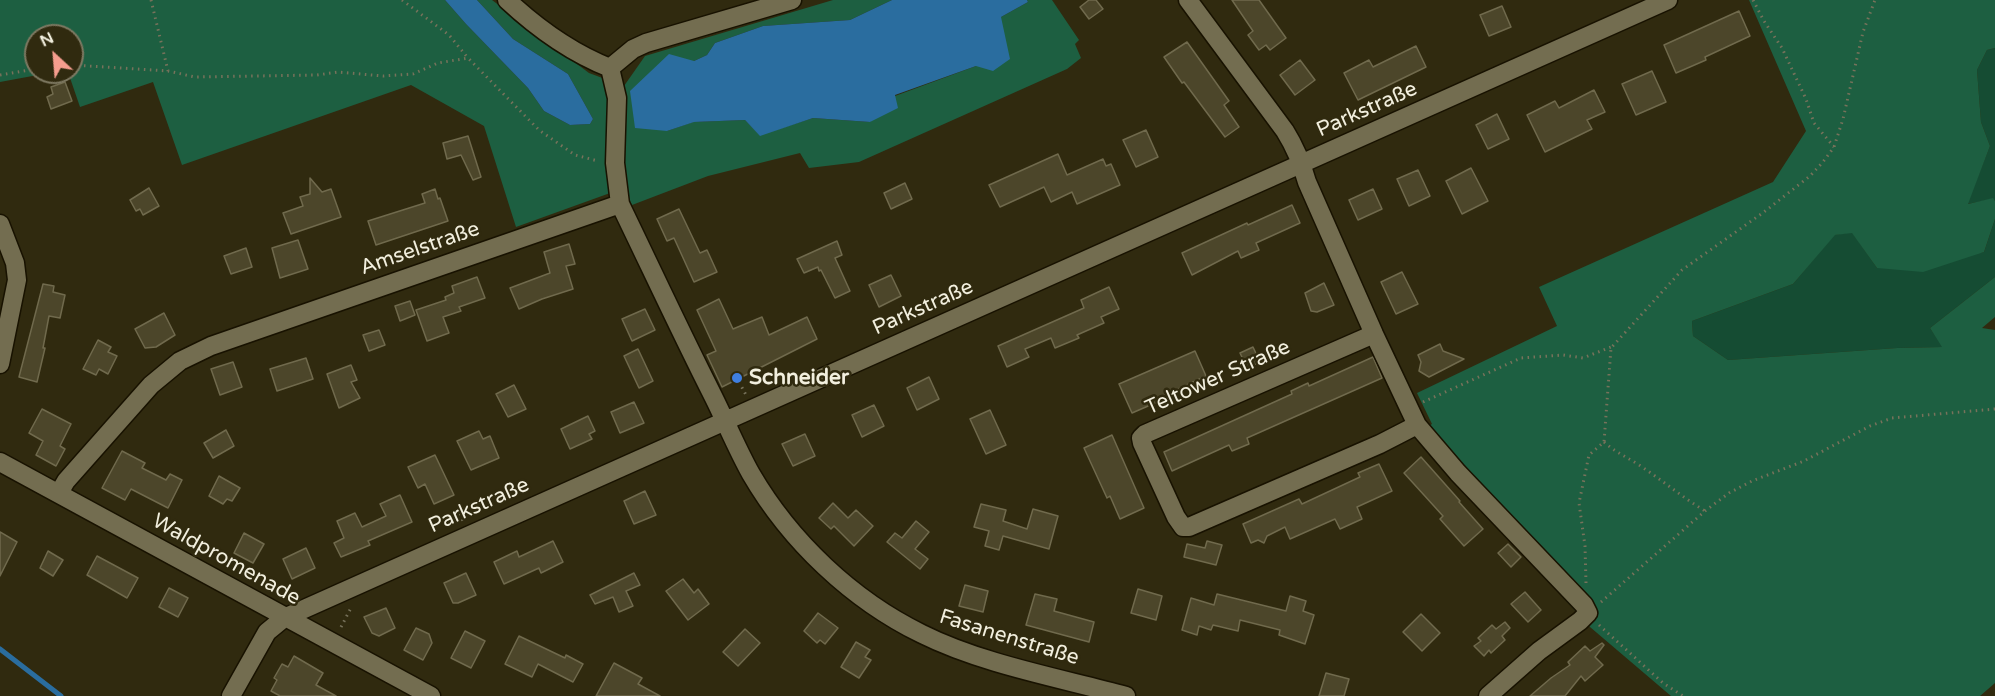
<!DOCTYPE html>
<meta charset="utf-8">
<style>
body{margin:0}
#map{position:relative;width:1995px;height:696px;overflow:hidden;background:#302a0f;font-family:"Varela Round",sans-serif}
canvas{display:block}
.north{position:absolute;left:24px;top:24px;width:60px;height:60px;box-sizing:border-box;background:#302a0f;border:2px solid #7e7962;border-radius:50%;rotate:334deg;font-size:16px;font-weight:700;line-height:24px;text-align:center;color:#f2efde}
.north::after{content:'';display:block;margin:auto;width:21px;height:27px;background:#f59d8e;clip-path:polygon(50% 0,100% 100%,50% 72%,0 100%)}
</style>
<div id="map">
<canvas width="1995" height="696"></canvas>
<div class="north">N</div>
</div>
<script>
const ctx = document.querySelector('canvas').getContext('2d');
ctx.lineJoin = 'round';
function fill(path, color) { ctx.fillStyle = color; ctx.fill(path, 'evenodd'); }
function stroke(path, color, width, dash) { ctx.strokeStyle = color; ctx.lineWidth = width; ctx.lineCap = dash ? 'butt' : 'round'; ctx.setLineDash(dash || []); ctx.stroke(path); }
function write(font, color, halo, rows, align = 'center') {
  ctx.font = font + ' "Varela Round",sans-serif'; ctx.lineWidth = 5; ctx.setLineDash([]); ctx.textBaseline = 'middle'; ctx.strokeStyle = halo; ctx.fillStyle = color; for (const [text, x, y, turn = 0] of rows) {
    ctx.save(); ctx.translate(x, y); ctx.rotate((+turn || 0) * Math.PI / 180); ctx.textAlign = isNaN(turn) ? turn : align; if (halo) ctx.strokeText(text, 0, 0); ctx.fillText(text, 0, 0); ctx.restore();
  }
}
fill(new Path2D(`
 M1995,48v153l-2,-2 -26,5 23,-58 -9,-24 -4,-52 10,-20z
 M1995,219v58l-65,51 13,19 -46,1 -169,12 -35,-24 -1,-15 101,-37 41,-49 18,-3 25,36 107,-16z`), '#154c33');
fill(new Path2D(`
 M0,0h445l21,24 62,64 16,23 26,14 20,-1 3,-5 -25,-45 -55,-35 -36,-39h15l97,73 35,13 21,-30 188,-56h59l-42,20 -87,6 -48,17 -8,12 -13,6 -27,70 26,-9 52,-2 15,15 53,-17 57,4 25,-26 81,-30 25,-49 27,-15 -1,-2h25l27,40 -4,4 6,14 -14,11 -208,93 -50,6 -9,-15 -92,23 -76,29 -8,-17 -108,39 -32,-101 -73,-41 -229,80 -29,-83 -73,25 -12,-35h4v-36h-36v36h18l-54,10z
 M1749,0h246v48l-8,2 -10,20 4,52 9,24 -22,58 25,-6 2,3v18l-11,33 -61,20 -46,-4 -25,-35 -17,2 -42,49 -101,37 1,15 35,24 169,-12 45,-1 -12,-19 65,-51v40l-13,11 13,2v353l-15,13h-309l-81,-69 -176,-193 18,-10 -15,-31 140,-67 -18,-39 234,-105 33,-51z`), '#1d5f41');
fill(new Path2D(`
 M445,0h32l36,39 55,35 25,45 -3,5 -20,1 -26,-14 -16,-23 -62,-64z
 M892,0h135l1,2 -27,15 9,42 -17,12 -17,-5 -81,29 3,13 -28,14 -57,-4 -53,18 -15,-16 -51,2 -27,9 -32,-3 -5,-37 39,-37 25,7 13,-6 8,-12 48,-17 87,-6z`), '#2a6d9f');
stroke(new Path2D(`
 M0,649l61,47`), '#2a6d9f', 5);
const building = new Path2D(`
 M1089,0h7l7,9 -14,10 -9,-12z
 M1232,0h27l27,38 -16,12 -4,-5 -7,5 -11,-15 5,-4z
 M1502,6l9,21 -22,9 -9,-21z
 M1739,11l11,25 -45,21 1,3 -30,13 -12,-28z
 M1187,42l42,59 -5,4 15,22 -14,10 -41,-55 -2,1 -18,-26z
 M1416,46l10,21 -68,33 -14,-27 25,-13 4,7z
 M1300,60l15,20 -20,15 -15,-20z
 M1652,71l14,31 -30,13 -14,-31z
 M65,82l7,19 -21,8 -4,-12 6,-3 -2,-7z
 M1594,90l11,22 -18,8 5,9 -47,23 -18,-37 28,-14 4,7z
 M1497,114l12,25 -21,10 -12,-24z
 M1146,130l12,27 -22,10 -13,-27z
 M468,136l13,41 -8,3 -12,-25 -14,4 -4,-16z
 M1058,154l9,21 36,-16 3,7 5,-2 9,21 -43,19 -5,-12 -21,10 -7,-15 -44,20 -11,-22z
 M1471,168l17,33 -26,13 -16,-33z
 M1418,170l12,26 -21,10 -12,-27z
 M310,178l12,14 9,-3 10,28 -50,17 -8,-21 20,-7 -3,-9 10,-3z
 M905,183l7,16 -21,10 -7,-16z
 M149,188l10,18 -16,9 -3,-6 -4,2 -6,-11z
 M435,189l3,10 2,-1 8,23 -72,24 -8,-24 57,-18 -3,-9z
 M1373,189l9,20 -24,11 -9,-20z
 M1292,205l8,18 -44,20 3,7 -18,8 -3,-7 -46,24 -10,-22 65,-30 1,2z
 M679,209l21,44 7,-3 10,22 -23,10 -20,-44 -7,3 -10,-22z
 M298,240l10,29 -28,9 -8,-30z
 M837,241l5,14 -7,3 15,33 -15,7 -14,-28 -2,1 -1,-4 -14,6 -7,-14z
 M569,244l6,20 -9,2 7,23 -31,10 -23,10 -9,-21 40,-15 -6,-21z
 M246,248l6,19 -21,7 -7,-18z
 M1402,272l16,32 -22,10 -15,-32z
 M891,275l10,21 -22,11 -10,-22z
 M477,277l8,21 -26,9 2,4 -18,6 6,16 -22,8 -11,-31 30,-10 -1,-3 9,-4 -2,-7z
 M1324,283l10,22 -17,7 -6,-1 -6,-18z
 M43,284l11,2 -1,6 12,3 -5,23 -11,-2 -6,32h2l-8,34 -18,-5z
 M1109,287l10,22 -18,8 3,6 -27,12 2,3 -24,10 -4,-10 -26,11 4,8 -22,10 -9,-21 86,-38 -3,-8z
 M719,299l14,30 29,-12 7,18 38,-18 10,22 -95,48 -15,-32 9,-4 -19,-41z
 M410,301l5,14 -15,6 -5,-15z
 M645,309l10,21 -23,11 -10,-22z
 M164,313l11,22 -19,12 -11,1 -10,-19z
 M379,330l6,15 -16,6 -6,-16z
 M98,340l13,7 -3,5 9,4 -9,18 -9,-5 -3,6 -13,-6z
 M1440,344l3,7 21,8 -35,18 -10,-6 2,-9 -3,-7z
 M1253,347l7,15 -13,6 -7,-15z
 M638,349l15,32 -14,7 -15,-32z
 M1195,351l11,25 -45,21 1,3 -30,13 -13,-29z
 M1373,357l9,21 -135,60 2,6 -17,7 -3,-6 -57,26 -8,-19 128,-58 -1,-3 17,-8 1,3z
 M306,358l7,21 -36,12 -7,-22z
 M233,362l9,25 -22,8 -9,-26z
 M351,365l6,15 -6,2 9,16 -21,10 -12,-34z
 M929,377l10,22 -22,11 -10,-22z
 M514,385l12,24 -18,8 -12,-23z
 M634,402l10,21 -24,10 -9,-21z
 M874,405l10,21 -22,11 -10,-22z
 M42,409l29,15 -11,22 5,3 -9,17 -20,-11 7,-14 -14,-8z
 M990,410l16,35 -20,9 -16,-35z
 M588,416l7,15 -6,3 3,5 -22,10 -9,-20z
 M226,430l8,16 -21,12 -9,-15z
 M479,431l4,8 7,-3 9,22 -28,12 -14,-29z
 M805,434l10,22 -22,10 -11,-22z
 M1112,435l32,73 -24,11 -10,-23 -3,2 -23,-50z
 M122,451l23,12 -3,5 24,12 4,-6 12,6 -14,28 -37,-19 -6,11 -23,-12z
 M435,455l19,40 -20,9 -9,-20 -7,4 -10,-21z
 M1421,457l39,44 -1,1 24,27 -19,17 -24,-27 3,-3 -39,-43z
 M1379,464l13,27 -35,16 5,12 -22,10 -5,-10 -45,20 -5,-12 -18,9 -3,7 -6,-3 -7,3 -8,-19 56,-25 3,5 58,-27 -2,-4z
 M219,476l21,12 -8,13 -5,-2 -4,5 -14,-8z
 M645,491l11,24 -22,9 -10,-23z
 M400,495l12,27 -44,19 2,4 -29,12 -7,-14 10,-5 -7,-17 18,-8 7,14 24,-11 -6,-12z
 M833,503l15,15 8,-8 17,16 -19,20 -20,-20 -3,3 -12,-11z
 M981,504l25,6 -3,11 24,8 6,-20 25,7 -9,33 -46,-13 -4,14 -14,-4 4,-15 -15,-4z
 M916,521l13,11 -14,17 13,10 -8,10 -33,-27 8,-9 7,5z
 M0,532l17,10 -17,34z
 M244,533l20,11 -11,19 -19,-10z
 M553,541l10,21 -22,11 -2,-5 -35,16 -10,-22 23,-11 2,6z
 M1207,541l15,4 -6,20 -32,-8 3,-13 18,4z
 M1508,544l13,13 -10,10 -13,-14z
 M306,548l9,20 -23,11 -9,-20z
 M48,551l15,9 -10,16 -13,-8z
 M97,556l41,22 -11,20 -40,-23z
 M466,573l10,22 -18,8h-5l-9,-20z
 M634,573l6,12 -14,6 7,15 -14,6 -6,-15 -18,7 -5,-9z
 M683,579l11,14 4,-4 11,15 -21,16 -22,-29z
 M965,585l23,6 -5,21 -24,-6z
 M169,588l19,10 -10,19 -19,-10z
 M1138,589l24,7 -6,24 -25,-7z
 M1525,592l16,18 -13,12 -17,-18z
 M1035,594l22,5 -3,12 40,11 -5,20 -63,-17z
 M1217,594l69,17 4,-15 16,5 -3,10 11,4 -9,29 -26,-9 1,-5 -40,-10 -2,11 -25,-6 -2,5 -12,-4 -2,9 -15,-5 9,-32 23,7z
 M386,608l9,20 -16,8 -7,-3 -8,-16z
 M818,613l20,15 -13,16 -5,-4 -3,3 -13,-12z
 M1421,614l19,19 -18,18 -19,-19z
 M1505,622l5,6 -8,8 3,4 -14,13 -2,-3 -5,6 -10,-10 7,-5 -3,-3 14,-13 4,4z
 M416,628l13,6 3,9 -9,17 -19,-10z
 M745,629l15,14 -22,23 -15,-14z
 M465,631l20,10 -14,27 -20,-10z
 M519,636l46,22 1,-3 17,9 -10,18 -35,-18 -6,13 -27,-13z
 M856,642l14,8 -5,7 6,3 -12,18 -18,-11z
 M1602,643l2,2 -9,12 8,8 -18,16 -4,-5 -16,20h-35l21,-18 19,-13 -2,-3 17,-16 5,5z
 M294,656l29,17 -7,12 20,11h-56l-9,-5 6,-11 -3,-2 8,-14 6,3z
 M614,663l28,15 -4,6 22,12h-64z
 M1326,673l23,6 -5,17h-25z`);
fill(building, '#4c462a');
stroke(building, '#706a4d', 1.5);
const minor = new Path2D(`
 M507,0c30,28 65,53 103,68
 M1188,0l97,131c10,16 17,33 22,51l67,152 43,91 41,48 126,132 4,8 -8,8 -41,30 -51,45
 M610,68l7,30 -2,65 5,41c31,64 61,129 93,192 13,26 24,53 38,78 39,67 101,126 171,160 60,30 138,44 204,62
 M610,68l23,-19 13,-6 146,-43
 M0,224l15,39 2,17 -17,84
 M1374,334l-229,100 -4,4 1,5 34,74 7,10h6l191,-83 37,-19
 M0,462l431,234
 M59,493l7,-12 85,-96 29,-24 31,-15 409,-142
 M231,696l36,-64 17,-14 1384,-618`);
stroke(minor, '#181200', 21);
stroke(new Path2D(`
 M151,0l17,71
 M402,0l47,35 19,23
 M1753,0l11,21 18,27 24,51 8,24 20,24
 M72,65l96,6 27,6 122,-2 21,-3 45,4 30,-2 25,-11 30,-5 71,72 36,25 23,6
 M0,75l36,-6
 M739,382l7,13
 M1423,402l98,-44 42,-3 20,3 28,-11
 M1604,442c11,10 23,15 35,23 23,15 43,32 66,46
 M458,508l5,13
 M1586,583l-1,-37 -6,-43 10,-48 15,-13 7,-94 71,-78 82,-58 46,-36 13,-14 11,-15 9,-28 20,-87 12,-32
 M1601,602l104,-91 24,-18 23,-12 52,-20 66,-35 22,-8 103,-9
 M1599,625l64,58 20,13
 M341,627l11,-21`), '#77725b', 3, [1.5, 4.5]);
stroke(minor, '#736d50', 18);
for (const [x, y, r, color] of [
 [737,378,6,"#3f7fe0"]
]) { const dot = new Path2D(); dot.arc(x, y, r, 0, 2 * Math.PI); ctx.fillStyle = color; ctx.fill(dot); stroke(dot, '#302a0f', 2); }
write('21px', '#f2efde', '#302a0f', [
 ["Parkstraße",1367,110,-24],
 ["Amselstraße",420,249,-19],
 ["Parkstraße",923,308,-24],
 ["Teltower Straße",1218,378,-24],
 ["Parkstraße",479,506,-24],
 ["Waldpromenade",226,560,29],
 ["Fasanenstraße",1009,638,17]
]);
write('bold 21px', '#f2efde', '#302a0f', [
 ["Schneider",749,378]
], 'left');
</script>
